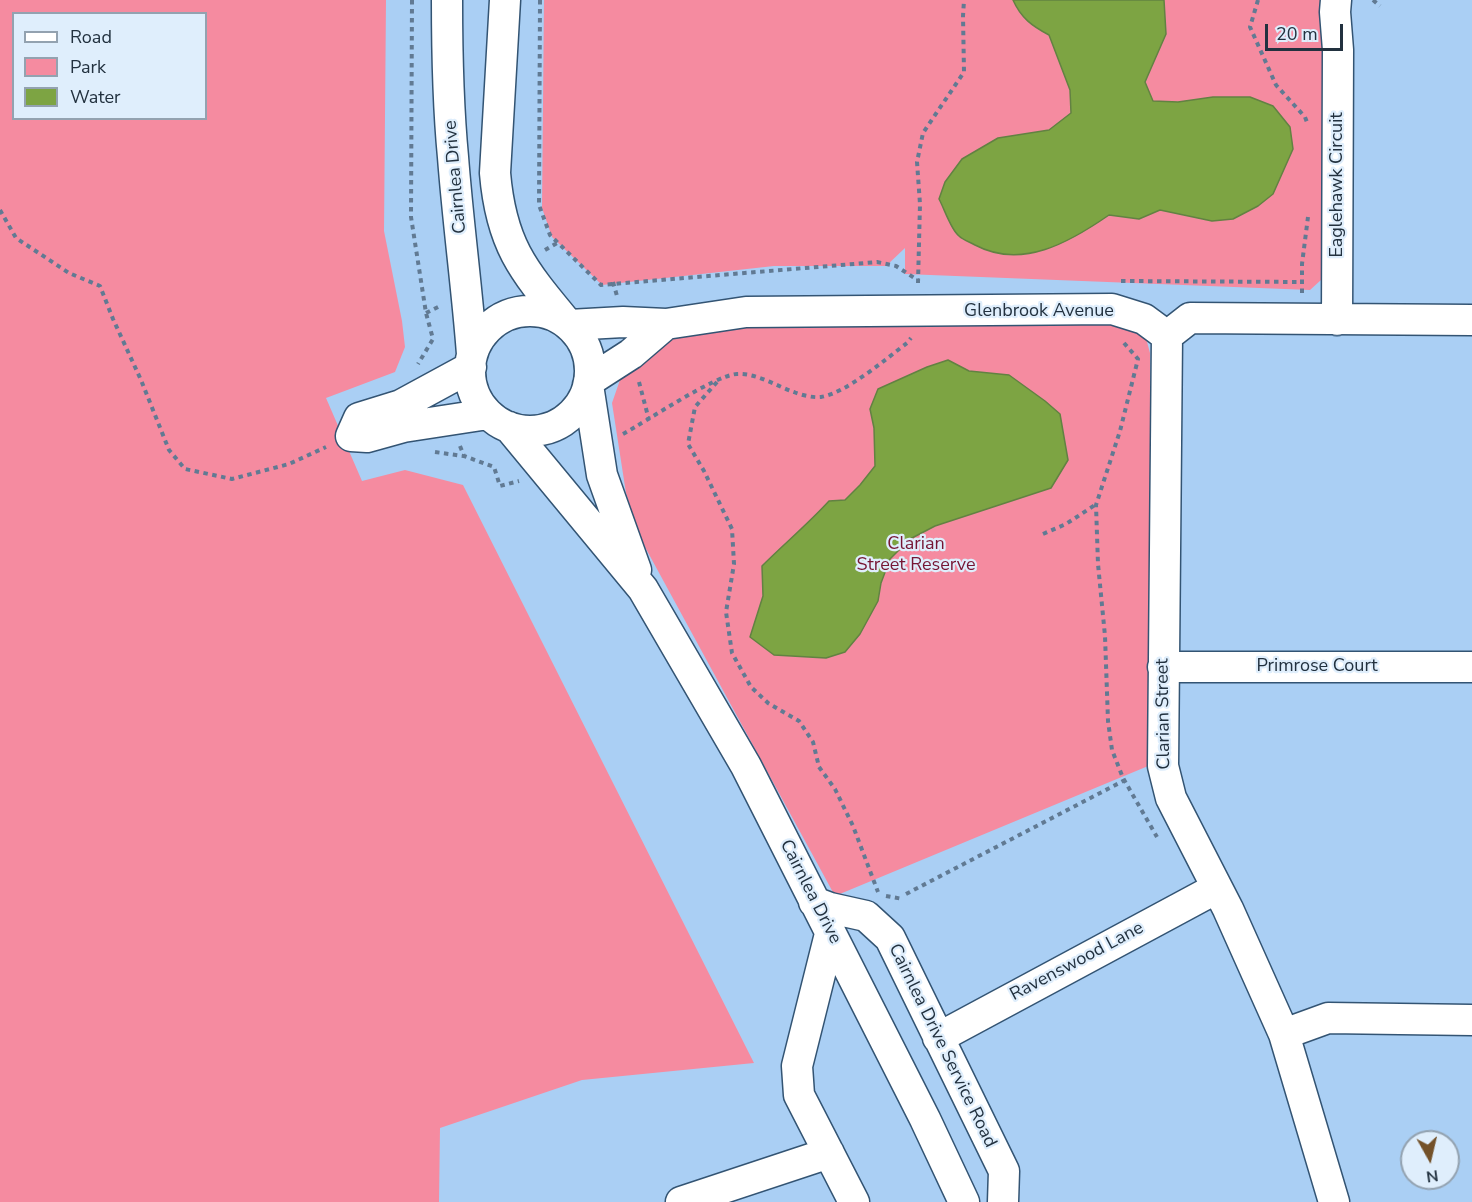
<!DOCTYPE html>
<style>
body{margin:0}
#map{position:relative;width:1472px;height:1202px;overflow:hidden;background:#aacff4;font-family:"Nunito Sans",sans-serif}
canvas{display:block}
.legend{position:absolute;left:12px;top:12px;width:195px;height:108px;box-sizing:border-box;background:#dfeefc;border:2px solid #93a2b0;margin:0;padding:8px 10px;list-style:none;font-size:18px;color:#22313f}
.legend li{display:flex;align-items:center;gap:12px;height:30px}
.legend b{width:30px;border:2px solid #93a2b0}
.north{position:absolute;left:1400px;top:1130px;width:60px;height:60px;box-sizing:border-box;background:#dfeefc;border:2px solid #93a2b0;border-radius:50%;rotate:172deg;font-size:16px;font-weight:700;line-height:24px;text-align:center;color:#22313f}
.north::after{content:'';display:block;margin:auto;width:21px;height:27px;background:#735129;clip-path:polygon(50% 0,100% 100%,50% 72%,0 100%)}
.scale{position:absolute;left:1265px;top:24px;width:78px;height:27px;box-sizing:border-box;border:3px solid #22313f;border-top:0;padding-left:8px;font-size:18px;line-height:21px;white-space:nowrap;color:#22313f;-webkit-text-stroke:4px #dfeefc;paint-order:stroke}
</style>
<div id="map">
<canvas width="1472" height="1202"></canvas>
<ul class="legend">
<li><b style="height:8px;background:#fff"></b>Road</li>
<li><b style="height:16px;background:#f58ba0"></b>Park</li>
<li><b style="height:16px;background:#7da443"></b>Water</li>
</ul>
<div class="north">N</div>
<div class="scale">20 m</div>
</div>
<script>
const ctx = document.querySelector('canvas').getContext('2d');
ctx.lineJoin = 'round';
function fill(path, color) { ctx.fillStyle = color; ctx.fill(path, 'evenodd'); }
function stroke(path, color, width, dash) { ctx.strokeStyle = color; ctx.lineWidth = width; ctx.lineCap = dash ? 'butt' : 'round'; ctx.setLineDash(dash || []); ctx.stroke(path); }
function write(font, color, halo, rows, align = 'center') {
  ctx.font = font + ' "Nunito Sans",sans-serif'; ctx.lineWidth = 4.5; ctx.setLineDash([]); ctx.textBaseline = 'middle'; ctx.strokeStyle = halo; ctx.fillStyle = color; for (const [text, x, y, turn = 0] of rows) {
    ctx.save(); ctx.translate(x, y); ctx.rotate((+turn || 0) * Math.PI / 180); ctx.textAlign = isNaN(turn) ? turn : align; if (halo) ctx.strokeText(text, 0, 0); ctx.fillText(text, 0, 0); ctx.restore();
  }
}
fill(new Path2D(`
 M0,0h386l-2,231 18,90 3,26 -10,25 -69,26 36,83 43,-11 58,15 291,578 -172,17 -142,48 -1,74h-439zM14,14h192v104h-192z
 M544,0h780l-3,280 -11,10 -405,-16v-26l-19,18h-112l-172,19 -50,-48 -10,-29z
 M1108,321l23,7 15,10 4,15 3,411 -318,132 -196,-360 -13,-43 -14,-90 9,-26 31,-32 32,-11 59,-11z`), '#f58ba0');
const water = new Path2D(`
 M1013,0h151l2,34 -21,48 8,19 25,1 35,-5h37l23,9 17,21 3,22 -20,45 -15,12 -25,13 -21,2 -52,-11 -21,9 -30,-4c-39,27 -87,55 -134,30 -5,-3 -12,-5 -16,-9 -8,-6 -15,-28 -20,-37l6,-17 17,-23 36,-21 51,-8 22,-17 -1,-23 -21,-55c-17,-9 -28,-17 -36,-35z
 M948,360l21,11 40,4 36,26 15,13 8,46 -17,28 -116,38 -25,13 -20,20 -9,24 -3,18 -18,33 -15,18 -19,6 -52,-3 -24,-18 13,-41 -1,-30c22,-22 46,-42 67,-65l16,-1 15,-15 15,-19 -1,-38 -4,-19 8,-20 49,-22z`);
fill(water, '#7da443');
stroke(water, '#628242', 1.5);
const minor = new Path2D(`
 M447,0c0,52 1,105 6,157 5,66 14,131 19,197
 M505,0l-10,173c6,71 27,96 71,149
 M1336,0l-1,12 3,38 -1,270
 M470 371a60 60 0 1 1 120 0a60 60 0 1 1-120 0Z
 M569,325l54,-3 43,2 80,-12 366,-3 32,10 23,17 23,-18 282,2
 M1167,336l-4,430 8,32 57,111 56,125 50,168
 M471,367l-70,38 -42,13 -8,18 16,1 36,-10 85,-13
 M589,381l42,-27 35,-30
 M588,385l14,90 34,95
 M509,427l134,162 103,177 179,353 39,83
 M1163,667h309
 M814,902l16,6 36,8 24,22 114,233 -1,31
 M830,934l-33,132 2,29 55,107
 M1284,1034l44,-16 144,2
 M938,1038l279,-150
 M681,1202l148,-49`);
stroke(minor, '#335473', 33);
stroke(new Path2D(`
 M412,0l-1,217 15,96 7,26 -15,25
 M540,0l-1,205 11,30 51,50 276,-23 19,4 23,15
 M1258,0l-8,27 26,58 29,32 3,8
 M1373,0l7,6
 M0,210l16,28 53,35 31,13 13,33 28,61 28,70 16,19 47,10 57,-15 37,-17
 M545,250l12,-7
 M1121,281l181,1
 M613,282l4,14
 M918,283l2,-79 -3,-42 6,-29 41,-61 -1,-56 1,-16
 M1302,293v-29l6,-47
 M426,313l14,-7
 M1124,343l14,16 -18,72 -24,74 2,59 7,72 3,85 4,29 11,28 34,59
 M639,382l10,38
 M717,382l-22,25 -7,37 16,27 28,58 2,35 -8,48 6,41 19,34 17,16 31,18 14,21 6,25 16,22 18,37 25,66
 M623,434c24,-13 92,-59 114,-60 20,-1 39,12 57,18 7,3 19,6 27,5 25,-4 65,-38 86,-54l4,-5
 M460,446l4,10 30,11 6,19 19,-5
 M435,452l28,4
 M1043,534l23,-10 29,-19
 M906,894l219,-114
 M886,896l17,3`), '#617a93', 4, [4.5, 4.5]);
stroke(minor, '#fff', 30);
write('18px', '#22313f', '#dfeefc', [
 ["Cairnlea Drive",456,177,-95],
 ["Eaglehawk Circuit",1338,185,-90],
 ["Glenbrook Avenue",1039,312],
 ["Primrose Court",1317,667],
 ["Clarian Street",1164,714,-91],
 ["Cairnlea Drive",810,892,63],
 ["Ravenswood Lane",1077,962,-28],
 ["Cairnlea Drive Service Road",942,1046,64]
]);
write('18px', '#761634', '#dfeefc', [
 ["Clarian",916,545],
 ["Street Reserve",916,566]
]);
</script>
